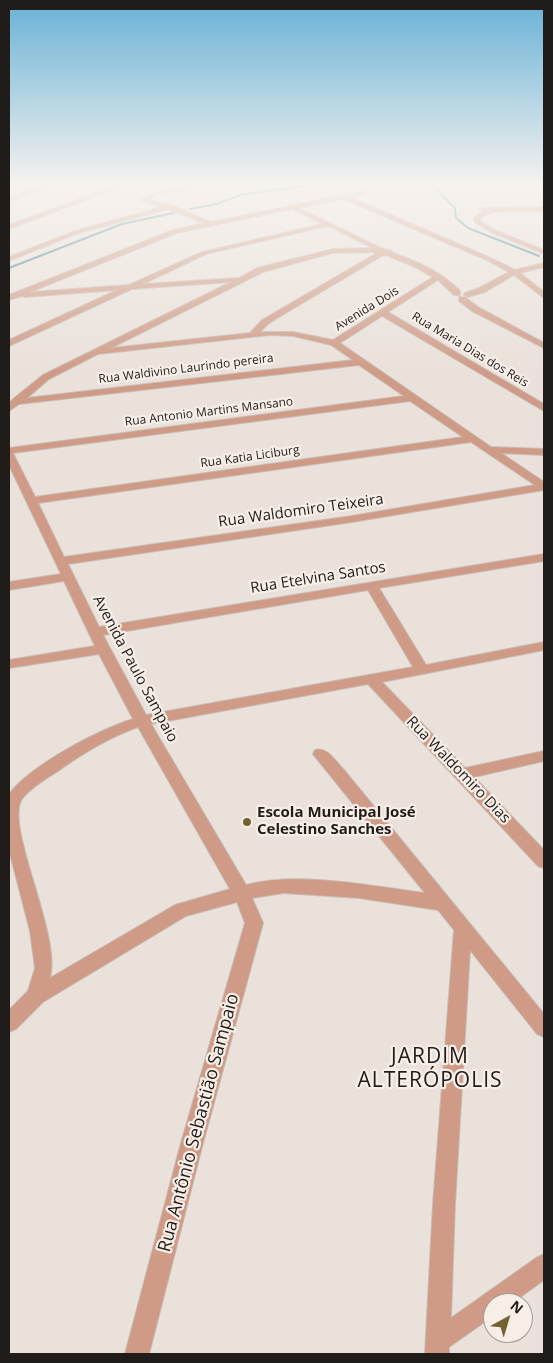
<!DOCTYPE html>
<meta charset="utf-8">
<style>
body{margin:0}
#map{position:relative;width:553px;height:1363px;overflow:hidden;background:#eae1da;font-family:"Open Sans",sans-serif}
canvas{display:block}
.frame{position:absolute;inset:0;border:10px solid #201c1a;pointer-events:none}
.north{position:absolute;left:483px;top:1293px;width:50px;height:50px;box-sizing:border-box;background:#f7eee7;border:1px solid #a19a95;border-radius:50%;rotate:39deg;font-size:14px;font-weight:700;line-height:20px;text-align:center;color:#201c1a}
.north::after{content:'';display:block;margin:auto;width:18px;height:22px;background:#726431;clip-path:polygon(50% 0,100% 100%,50% 72%,0 100%)}
</style>
<div id="map">
<canvas width="553" height="1363"></canvas>
<div class="frame"></div>
<div class="north">N</div>
</div>
<script>
const ctx = document.querySelector('canvas').getContext('2d');
ctx.lineJoin = 'round';
function stroke(path, color, width, dash) { ctx.strokeStyle = color; ctx.lineWidth = width; ctx.lineCap = dash ? 'butt' : 'round'; ctx.setLineDash(dash || []); ctx.stroke(path); }
function fill(path, color) { ctx.fillStyle = color; ctx.fill(path, 'evenodd'); }
function write(font, color, halo, rows, align = 'center') {
  ctx.font = font + ' "Open Sans",sans-serif'; ctx.lineWidth = 4.5; ctx.setLineDash([]); ctx.textBaseline = 'middle'; ctx.strokeStyle = halo; ctx.fillStyle = color; for (const [text, x, y, turn = 0] of rows) {
    ctx.save(); ctx.translate(x, y); ctx.rotate((+turn || 0) * Math.PI / 180); ctx.textAlign = isNaN(turn) ? turn : align; if (halo) ctx.strokeText(text, 0, 0); ctx.fillText(text, 0, 0); ctx.restore();
  }
}
stroke(new Path2D(`
 M431,184l24,24 1,10 12,10 71,28
 M190,209l27,-5 23,-9 76,-11
 M9,268l113,-44 56,-12`), '#3c848d', 2);
const minor = new Path2D(`
 M11,184l26,3 9,-3h9l-46,17v-4l21,-7z
 M120,184h8l-119,45v-4z
 M197,184h12l-52,11 -8,5 23,5 39,17 151,-31 2,3 -14,3 143,62 22,11 29,-7v4l-24,6 24,19v6l-30,-23 -29,17 -17,5 -4,-2 1,-2 14,-5 30,-16 -20,-11 -146,-62 -44,9 82,40 11,3 1,2c24,8 49,19 67,38v4h-6l-16,-15 -50,32 156,92v7l-162,-95 -42,27 151,104 53,2v6l-43,-2 43,29v8l-192,32 -284,42 31,63 445,-73v7l-165,27 47,77 118,-23v8l-162,32 83,86 79,-17v10l-70,16 70,73v18l-6,-2 -170,-182 -217,40 95,161c53,-14 125,1 179,8l-112,-139 2,-4c12,-4 21,12 29,20l200,244v23l-7,-3 -67,-84 -15,254 -4,114 85,-60 8,-4v26l-32,23h-19v13l-44,31v7h-24l8,-150 21,-274 -16,-20 -79,-12 -75,-5 -32,5 11,25 -60,220 -54,211h-24l56,-211 64,-220 -8,-21 -51,14 -143,86 -27,27 -7,3v-22l19,-19 7,-23 -5,-37 -21,-81v-56c22,-29 89,-64 124,-75l-34,-65 -90,14v-8l86,-14 -31,-65 -55,9v-8l52,-8 -52,-109v-17l395,-52 -45,-31 -340,39 -10,7v-8l3,-3 31,-25 188,-93 -99,7 -123,57v-6l108,-50 -92,7 -3,-1 -13,4v-5l164,-65 31,-7 -36,-14 -89,24 -68,27 -2,1v-4l66,-26 86,-24 -20,-7 12,-7zM292,209l30,15 -120,28 -73,33 -99,7 147,-59zM328,226l45,22 -40,1 -76,19 -18,10 -96,6 63,-30zM373,252l2,2 -113,66 -12,13 -139,15 152,-76 70,-19zM386,255l27,11 20,11 -100,63 -40,-8h-33l8,-8 16,-10 98,-58zM270,335l23,1 38,9 22,15 -326,38 22,-19 49,-25zM410,401l53,36 -428,60 -22,-44zM471,442l64,43 -183,31 -288,41 -26,-54zM368,590l45,77 -267,48 -43,-80zM138,727l92,162 -55,16 -125,73c12,-43 -46,-152 -28,-179 9,-12 24,-20 36,-28 25,-18 52,-34 80,-44z
 M544,207v4l-52,1 -12,6v3l17,10 47,19v4l-51,-21 -19,-11v-5l9,-5 -3,-2 3,-2z
 M459,297h6l13,10 66,36v5l-72,-37 -13,-10z`);
stroke(minor, '#c6beb7', 2);
fill(minor, '#cf9a86');
const sky = ctx.createLinearGradient(0, 0, 0, 375);
sky.addColorStop(0, '#68b2d7');
sky.addColorStop(0.49, '#f6f2ee');
sky.addColorStop(1, '#f6f2ee00');
ctx.fillStyle = sky;
ctx.fillRect(0, 0, 553, 375);
for (const [x, y, r, color] of [
 [247,822,5,"#726431"]
]) { const dot = new Path2D(); dot.arc(x, y, r, 0, 2 * Math.PI); ctx.fillStyle = color; ctx.fill(dot); stroke(dot, '#f7eee7', 2); }
write('12px', '#201c1a', '#f7eee7', [
 ["Avenida Dois",367,309,-32],
 ["Rua Maria Dias dos Reis",470,350,31],
 ["Rua Waldivino Laurindo pereira",186,369,-7],
 ["Rua Antonio Martins Mansano",209,412,-7],
 ["Rua Katia Liciburg",250,457,-8]
]);
write('15px', '#201c1a', '#f7eee7', [
 ["Rua Waldomiro Teixeira",301,511,-8],
 ["Rua Etelvina Santos",318,578,-9],
 ["Avenida Paulo Sampaio",135,669,62],
 ["Rua Waldomiro Dias",458,770,46]
]);
write('bold 15px', '#201c1a', '#f7eee7', [
 ["Escola Municipal José",257,813],
 ["Celestino Sanches",257,830]
], 'left');
write('18px', '#201c1a', '#f7eee7', [
 ["Rua Antônio Sebastião Sampaio",199,1123,-75]
]);
ctx.letterSpacing = '1px';
write('21px', '#201c1a', '#f7eee7', [
 ["JARDIM",430,1057],
 ["ALTERÓPOLIS",430,1081]
]);
ctx.letterSpacing = '0px';
</script>
